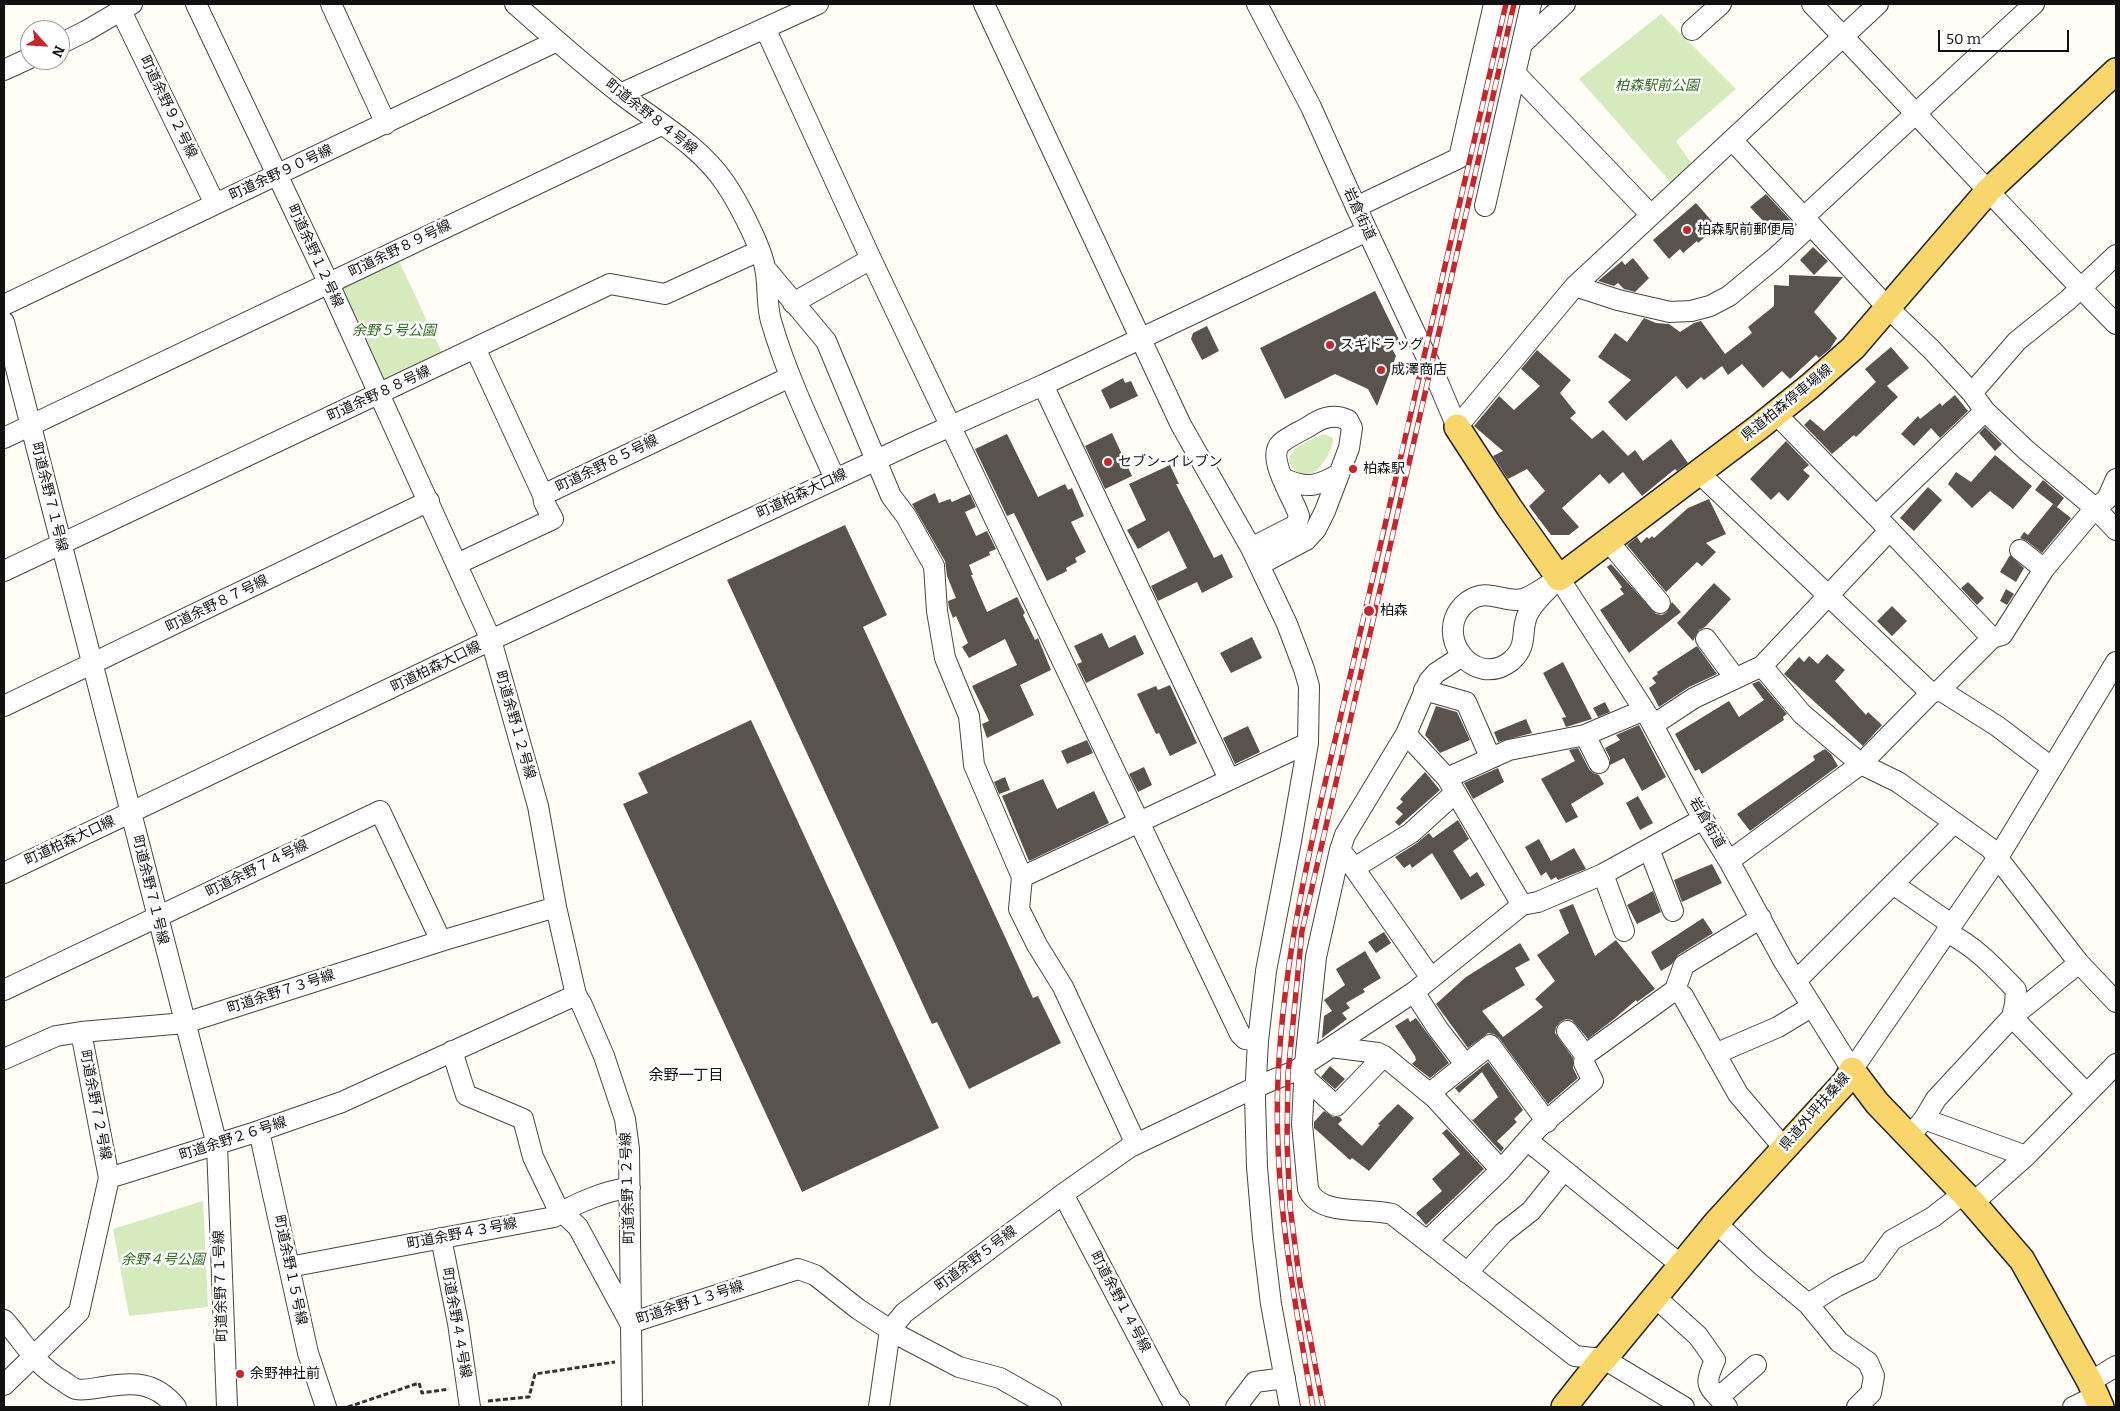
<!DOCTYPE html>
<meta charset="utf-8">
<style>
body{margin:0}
#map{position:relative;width:2120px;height:1411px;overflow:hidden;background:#fffdf5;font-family:Bitter,serif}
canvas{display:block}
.frame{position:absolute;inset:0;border:5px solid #111;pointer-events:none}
.north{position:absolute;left:20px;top:20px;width:50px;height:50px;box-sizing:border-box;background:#fff;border:1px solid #a0a0a0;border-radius:50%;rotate:116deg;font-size:14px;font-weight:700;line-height:20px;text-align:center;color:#111}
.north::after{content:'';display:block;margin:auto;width:18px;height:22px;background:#c4262e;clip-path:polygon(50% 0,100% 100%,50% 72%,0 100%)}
.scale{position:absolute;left:1938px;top:30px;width:131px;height:22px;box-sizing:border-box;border:2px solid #111;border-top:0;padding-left:6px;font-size:15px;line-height:18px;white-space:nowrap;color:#111;-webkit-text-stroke:4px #fff;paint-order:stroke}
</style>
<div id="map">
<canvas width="2120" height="1411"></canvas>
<div class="frame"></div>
<div class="north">N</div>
<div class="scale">50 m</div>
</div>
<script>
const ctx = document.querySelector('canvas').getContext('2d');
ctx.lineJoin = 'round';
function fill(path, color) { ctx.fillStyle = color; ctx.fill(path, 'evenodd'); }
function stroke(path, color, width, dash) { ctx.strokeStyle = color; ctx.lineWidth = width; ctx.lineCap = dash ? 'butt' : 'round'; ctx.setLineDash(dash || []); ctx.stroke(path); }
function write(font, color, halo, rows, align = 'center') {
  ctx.font = font + ' Bitter,"Noto Sans JP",serif'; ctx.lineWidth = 5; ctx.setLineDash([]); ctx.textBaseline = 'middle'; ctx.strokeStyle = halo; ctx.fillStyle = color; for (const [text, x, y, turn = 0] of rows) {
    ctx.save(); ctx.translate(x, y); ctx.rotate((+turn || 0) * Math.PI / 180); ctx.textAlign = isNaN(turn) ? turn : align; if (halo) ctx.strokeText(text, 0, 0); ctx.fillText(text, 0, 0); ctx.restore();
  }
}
fill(new Path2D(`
 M1661,14l75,75 -60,52 19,28 -20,18 -96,-108z
 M398,259l45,96 -56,27 -8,-5 -39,-84 4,-8z
 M1324,434l9,4c1,11 -11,29 -20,35l-13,1c-29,-20 9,-33 24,-40z
 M203,1201l5,106 -79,9 -16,-87z`), '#d5ebbd');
fill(new Path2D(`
 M1766,194l28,30 -15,14 -29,-31z
 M1696,203l21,24 -19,16 -1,-2 -14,12 -3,-4 -11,10 -16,-19z
 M1813,247l15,14 -14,14 -14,-15z
 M1633,258l16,20 -14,14 -11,-3 -6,-6 -4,3 -16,-5 24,-20 3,4z
 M1789,275l54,2 -29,35 23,26 -7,11 -11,9 -3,-3 -26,24 -8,-8 -19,17 -21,-24 -14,11 -6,-9 -18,14 -3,-3 -14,12 -11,-13 -50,45 -18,-19 23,-22 -33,-23 17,-24 12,9 17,-24 12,5 13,1 11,8 14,-9 7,-2 24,33 27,-21 -4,-6 26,-21v-21l15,1z
 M1375,291l25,51 -9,5 5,9 -19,50 -9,-17 -33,-15 -50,25 -25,-51z
 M1207,326l12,25 -17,9 -11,-21 2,-6z
 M1891,347l18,21 -22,18 11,11 -42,40 -2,-2 -22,19 -28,-29 6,-6 14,12 52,-49 -11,-13z
 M1537,350l34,30 -11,13 16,20 -6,5 22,21 11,-9 25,26 7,-6 8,11 28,-22 17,24 -11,8 -2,-2 -33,27 -19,-24 -14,12 -9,-10 -38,34 17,19 -10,8h-18l-22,-29 16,-15 -18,-22 -19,10 -15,-23 10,-5 -29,-25 25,-30 15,14 26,-24 -19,-17z
 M1123,378l2,5 6,-2 7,15 -28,13 -9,-19z
 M1955,395l13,16 -28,27 -9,-10 -17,18 -13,-12 17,-18 2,3 20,-16 2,3z
 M1985,427l17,17 -7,7 -16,-18z
 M1112,433l20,43 -27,13 -20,-43z
 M1007,434l31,63 27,-13 3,6 4,-2 12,28 -13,6 15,30 -11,6 2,4 -11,6 1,3 -20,10 -33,-68 -7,3 -32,-67z
 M1786,441l23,24 -6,5 7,6 -22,25 -9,-9 -8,8 -21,-21z
 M1995,455l37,31 -19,23 -23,-18 -18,17 -24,-24 8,-12 15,10z
 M1170,465l9,19h-3l38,74 8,-4 11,23 -31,16 -5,-11 -39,19 -7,-15 36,-18 -18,-37 -31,18 -11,-19 19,-10 -17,-36z
 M2043,480l21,18 -7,9 -22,-17z
 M1928,487l14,13 -28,31 -14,-13z
 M935,493l4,10 11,-4 2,3 18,-8 6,13 -11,5 11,24 11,-5 9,18 -7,3 1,3 -21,10 4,10h-2l16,37 30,-15 8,16 -2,2 12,25 3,-2 13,32 -31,15 14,30 -47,23 -5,-14 7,-3 -17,-35 45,-21 -12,-26 -36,19 -7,-11 6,-4 -12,-27 -3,2 -4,-10 -1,-7 8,-3 -9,-22 -2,-15 -33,-57z
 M1709,499l17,35 -20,9 10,9 -14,14 -5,-4 -31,30 -39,-47 10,-8 4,6 6,-6 2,2 3,-3 2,2 34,-30z
 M2053,504l18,14 -29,35 -15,-12 -7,-3 4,-6 4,3z
 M845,525l42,90 -24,12 170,371 5,-2 23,47 -92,46 -32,-67 -5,2 -205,-444z
 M2010,555l14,13 -8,14 -16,-10z
 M1611,564l45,50 6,1 5,-3 5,-10 9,10 -52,41 -29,-43 24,-16 -4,-5 2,-2 -15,-20z
 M1968,582l16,16 -7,7 -16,-17z
 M1714,583l17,16 -26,28 -6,3 -6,11 -16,-18z
 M2006,589l8,5 -7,11 -7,-4z
 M1892,606l15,15 -15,15 -15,-15z
 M1102,633l7,15 26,-13 9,19 -58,29 -9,-19 5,-2 -8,-16z
 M1252,637l10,21 -31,15 -11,-20z
 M1697,646l20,28 -28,13 -30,20 -10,-19 7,-5 -4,-5 6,-4 -1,-2z
 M1827,654l18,16 -10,11 31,34 2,-3 14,13 -19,21 -79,-72 15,-17 5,5 5,-6 9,8z
 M1563,662l29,57 -26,8 -4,-9 4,-1 -23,-44z
 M1759,681l28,33 -4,3 1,3 -82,54 -3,-5 -4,2 -20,-37 54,-33 10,16 25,-17 -12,-16z
 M1170,685l27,58 -27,13 -11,-23 -3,1 -19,-40 19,-8 2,4z
 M1605,702l5,10 -12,5 -5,-9z
 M1436,706l21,6 13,28 -30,13 -15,-18z
 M1526,719l6,14 -34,9 -4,-10z
 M751,720l188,408 -137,64 -179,-388 25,-11 -10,-20z
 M1639,725l27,52 -24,14 -18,-33 -14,7v-7l-5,-10 15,-8 -4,-5z
 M1248,726l12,26 -25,12 -12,-26z
 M1087,740l6,13 -26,11 -6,-13z
 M1578,748l11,21 4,4 6,2 5,9 -33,20 7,13 -12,6 -25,-44 34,-18 -6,-11z
 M1825,749l6,5 7,12 -88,65 -13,-17 78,-54 -2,-4z
 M1144,767l8,18 -14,7 -9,-18z
 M1498,768l6,14 -31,17 -9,-16z
 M1425,772l15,18 -41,36 -4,-4 8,-8 -7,-6 7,-6 -3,-3z
 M1005,777l5,13 -11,4 -5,-12z
 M1043,779l14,30 37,-18 15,32 -80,38 -27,-65z
 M1638,796l15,27 -13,7 -14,-27z
 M1458,820l11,19 -16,12 17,26 7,-5 8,13 -24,15 -29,-47 -20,15 -2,-4 -6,4 -9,-11 22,-14 12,-10 4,5z
 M1539,839l12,22 23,-13 12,21 -28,11 -2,-3 -5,3 -5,-8 -5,4 -16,-29z
 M1712,864l10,19 -40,19 -8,-22z
 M1653,891l8,21 -24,12 -10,-19z
 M1573,904l22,52 21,-16 39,49 -18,13 -1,-2 -22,19 -26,20 -16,-19 -6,-1 -6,3 -4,5 -1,6 18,25v10l5,10 -30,26 -49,-66 -5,-4 -6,-1 -20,15 -32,-44 30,-27 54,-34 10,17 -15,8 10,17 -43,26 21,26 40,-30 -8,-8 20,-18 -18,-26 32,-22 -10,-23z
 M1703,918l10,15 -35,22 -6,9 -11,7 -10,-19z
 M1384,932l7,11 -15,10 -8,-11z
 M1365,951l16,27 -18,11 2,3 -19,11 4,5 -8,5 5,6 -25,19 2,-22 8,-5 -8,-11 21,-15 -9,-16z
 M1408,1018l2,4 6,-4 33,45 -19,15 -18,-14 4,-4 -1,-4 -20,-30z
 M1488,1062l35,48 -9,9 3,3 -20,19 7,7 -3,4 -31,-34 3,2 25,-23 -16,-25 -23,21 -4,-5z
 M1330,1066l15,13 -10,10 -14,-12z
 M1398,1104l16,14 -45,53 -17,-13 -2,2 -36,-32v-6l10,-11 9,6h7l2,3 -4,4 24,22 18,-21 -2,-1z
 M1447,1129l37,40 -58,56 -10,-12 26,-22 -10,-12 28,-25 -18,-21z`), '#5a524d');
const minor = new Path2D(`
 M196,4l133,280 162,356 47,166 18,101 20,88 6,10 22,51 21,63 4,30 3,258
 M331,4l55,120
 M515,4c35,31 70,62 107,91 35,27 77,50 103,88 13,19 36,63 40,85 4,18 1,36 6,53 16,55 41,106 64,158
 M984,4l197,421 70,123 36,76 17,45 5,17 -1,57 -17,98 -25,130 -8,70 -3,57 2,69 6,71 8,66 19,103
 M1257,4l54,103 45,100 78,166 23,54 118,-141 303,-282
 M1812,4c102,106 201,216 304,320
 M121,11l94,193
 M765,28l106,231 369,775 5,5 13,2
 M1692,30l29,-26
 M60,44l26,-13 46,-27
 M1522,44l43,-40
 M4,70l26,-12
 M1515,73l136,142
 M620,94l198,-90
 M1732,140l155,167 44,42 41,44 13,18 41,39 69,58 21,22
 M1485,206l46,-202
 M1356,207l103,-49 35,-154
 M1804,217l230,-213
 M765,268l61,73 65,155 15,20 28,50 3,45 8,47 24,58 5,49 48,112 -3,32 18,36 26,42 73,157
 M1575,286l43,14 52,12 21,-1 19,-5 19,-10 46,-38 36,-33
 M793,303l78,-44
 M4,305l553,-264
 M4,322l213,823 10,262
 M475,348l68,147 247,-118
 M1043,385l186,394
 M1972,393l45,-52 51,-41 48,-45
 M1775,413l101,103 116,122
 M4,438l657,-313
 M1698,472l233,221
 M1282,478c25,11 34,9 57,-4
 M1876,516l109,-105
 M1608,541l52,62
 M1251,548l45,-23 3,-9c-5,-18 -34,-58 -18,-73 7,-6 18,-11 27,-16 13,-9 25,-14 40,-7l4,8 -3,20 -24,63 -9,18 -10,11 -47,25
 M2020,550l24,19
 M457,564l96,-45 -9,-17 -1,-7
 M4,571l606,-287 55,10 94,-43
 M1559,578l89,138 55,103 26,42 54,99 69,110 145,-211 119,-197
 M1559,578c-10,11 -23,21 -30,34 -10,16 1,33 -18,49 -38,30 -81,-29 -44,-59 21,-16 36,2 56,-3 10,-3 26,-15 36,-21z
 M1706,639l29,39
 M1462,656l-26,17 -7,8 -23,53 -61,101 -5,15 -24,107 -11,106 -3,61 6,65c11,28 59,18 84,25l183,142 27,3
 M1762,666l40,48 59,50 37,18 92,66 89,115 37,39
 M1424,690l42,12 21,48 7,7
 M1940,690l57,36 54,41
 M4,706l425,-205
 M1653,725l41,-27 68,-32 127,-135
 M1406,734l41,44 75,127
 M1585,735l14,28
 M1447,778l62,-28 76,-15 59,-25
 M1649,849l24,62
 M1340,850l14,18 57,-35 44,-40
 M1729,861l132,-97 70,-71 9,-3 52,-52 10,-3 42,-66 51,-61 12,-9 9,-20
 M1354,868l77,110
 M4,873l487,-233 424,-198 128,-57 324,-154
 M1603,874l21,57
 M1022,877l286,-134
 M1893,884l58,40
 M1946,932c28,13 49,36 70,58l-1,14 -3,13 74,76
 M1796,981l158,-158
 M4,990l376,-179 61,130
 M1675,990l8,6 55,98 46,54
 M1414,992l24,37 27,35
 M1567,1031l18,24
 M81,1032l28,146
 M1331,1047l47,6 6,3 51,42 66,72
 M452,1051l14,44 57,24 10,38 24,50 21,20 52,96 168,-54 17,6 43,34 40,26 61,32 41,11 51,29
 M1715,1054l63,-27 33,-20
 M4,1059l52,-23 25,-4 104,-9 256,-82 115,-34
 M1304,1077l32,29 48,-50
 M1435,1098v-9l55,-44 57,77
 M1924,1119l102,37
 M259,1131l49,222 18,54
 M1909,1137l15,-18 12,-20 76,-82 67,-54
 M1527,1141l11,8 143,116
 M1063,1194l109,207 7,6
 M1973,1203l53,-47 90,-92
 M1716,1223l44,41 48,40 29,-18 33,-16 22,-30 41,-23 31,-24
 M441,1238l17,85 12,84
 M1427,1241l74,-71 37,-42 55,-47 -9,-18 1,-8 90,-65 9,-25 77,-47
 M289,1267l265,-50c19,-13 53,-27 76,-29
 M1467,1273l36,-40 28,-22 33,-41
 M1655,1297l43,39 17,24c-13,29 -6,25 12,47
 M1808,1304l31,38 29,20 6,14 -3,17 -14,14
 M4,1320c21,23 30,44 59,61 3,2 9,7 13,8 7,2 19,-1 27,-2 30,-5 52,-6 73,20
 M1604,1359l80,48
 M2090,1382l26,-16
 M4,1385l75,-73 30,-134 150,-47 83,-29 234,-107
 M1719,1397l37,-32
 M879,1407l11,-77 14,-17 159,-119 67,-47 126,-60 39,-16 119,-79 108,-87 16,-3 65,-28 100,-55
 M1236,1407l19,-25 30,-4
 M2073,1407l23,-11`);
const major = new Path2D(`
 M1457,427l52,80 50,71 200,-151 51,-41 43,-38 135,-157 128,-120
 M1564,1407l38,-48h2l112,-136 130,-142 6,-11 25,33 96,100 49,57 68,122 11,25`);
stroke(minor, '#444', 22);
stroke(major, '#222', 28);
stroke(new Path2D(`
 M488,1401l41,-4 6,-23 80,-12
 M348,1407l71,-24 3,10 27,-4`), '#333', 3, [5, 2.5]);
stroke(minor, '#fff', 20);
stroke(major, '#f9d66b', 25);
const rail = new Path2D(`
 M1313,1407c-19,-109 -40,-217 -35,-328 6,-144 45,-284 77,-424 49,-217 101,-434 151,-651
 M1323,1407l-23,-123 -10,-78 -3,-63 1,-69 14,-143 212,-927`);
stroke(rail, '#c4262e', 5.5);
stroke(rail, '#fff', 4, [11]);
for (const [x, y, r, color] of [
 [1687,230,5,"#c4262e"],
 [1330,345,5,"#c4262e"],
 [1381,370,5,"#c4262e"],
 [1108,462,5,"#c4262e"],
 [1353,469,5,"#c4262e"],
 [1369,611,6,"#c4262e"],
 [240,1374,5,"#c4262e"]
]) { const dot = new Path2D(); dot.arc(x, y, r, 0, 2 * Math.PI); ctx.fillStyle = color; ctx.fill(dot); stroke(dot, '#fff', 2); }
write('italic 14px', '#2f6b1f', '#fff', [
 ["柏森駅前公園",1657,86],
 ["余野５号公園",394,331],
 ["余野４号公園",163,1260]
]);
write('14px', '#111', '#fff', [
 ["町道余野９２号線",168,107,64],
 ["町道余野８４号線",651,117,38],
 ["町道余野９０号線",281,173,-25],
 ["岩倉街道",1359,214,65],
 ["町道余野８９号線",400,249,-26],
 ["町道余野１２号線",315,256,65],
 ["町道余野８８号線",379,394,-25],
 ["県道柏森停車場線",1787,403,-39],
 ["町道余野８５号線",607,464,-26],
 ["町道柏森大口線",802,494,-25],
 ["町道余野７１号線",49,497,76],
 ["町道余野８７号線",217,604,-26],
 ["町道柏森大口線",436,667,-26],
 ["町道余野１２号線",515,725,74],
 ["岩倉街道",1707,823,60],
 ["町道柏森大口線",70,841,-25],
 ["町道余野７４号線",257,869,-26],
 ["町道余野７１号線",150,890,76],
 ["町道余野７３号線",281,992,-18],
 ["町道余野７２号線",95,1105,79],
 ["県道外坪扶桑線",1815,1112,-49],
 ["町道余野２６号線",233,1139,-18],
 ["町道余野１２号線",628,1188,-92],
 ["町道余野４３号線",462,1234,-11],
 ["町道余野５号線",976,1259,-37],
 ["町道余野１５号線",290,1270,78],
 ["町道余野７１号線",221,1286,-92],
 ["町道余野１４号線",1120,1302,62],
 ["町道余野１３号線",690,1303,-18],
 ["町道余野４４号線",456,1323,80]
]);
write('14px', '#111', '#fff', [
 ["柏森駅前郵便局",1697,230],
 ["スギドラッグ",1340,345],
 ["成澤商店",1391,370],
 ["セブン-イレブン",1118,462],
 ["柏森駅",1363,469],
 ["柏森",1380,611],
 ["余野神社前",250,1374]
], 'left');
write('15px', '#111', '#fff', [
 ["余野一丁目",686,1076]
]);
</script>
